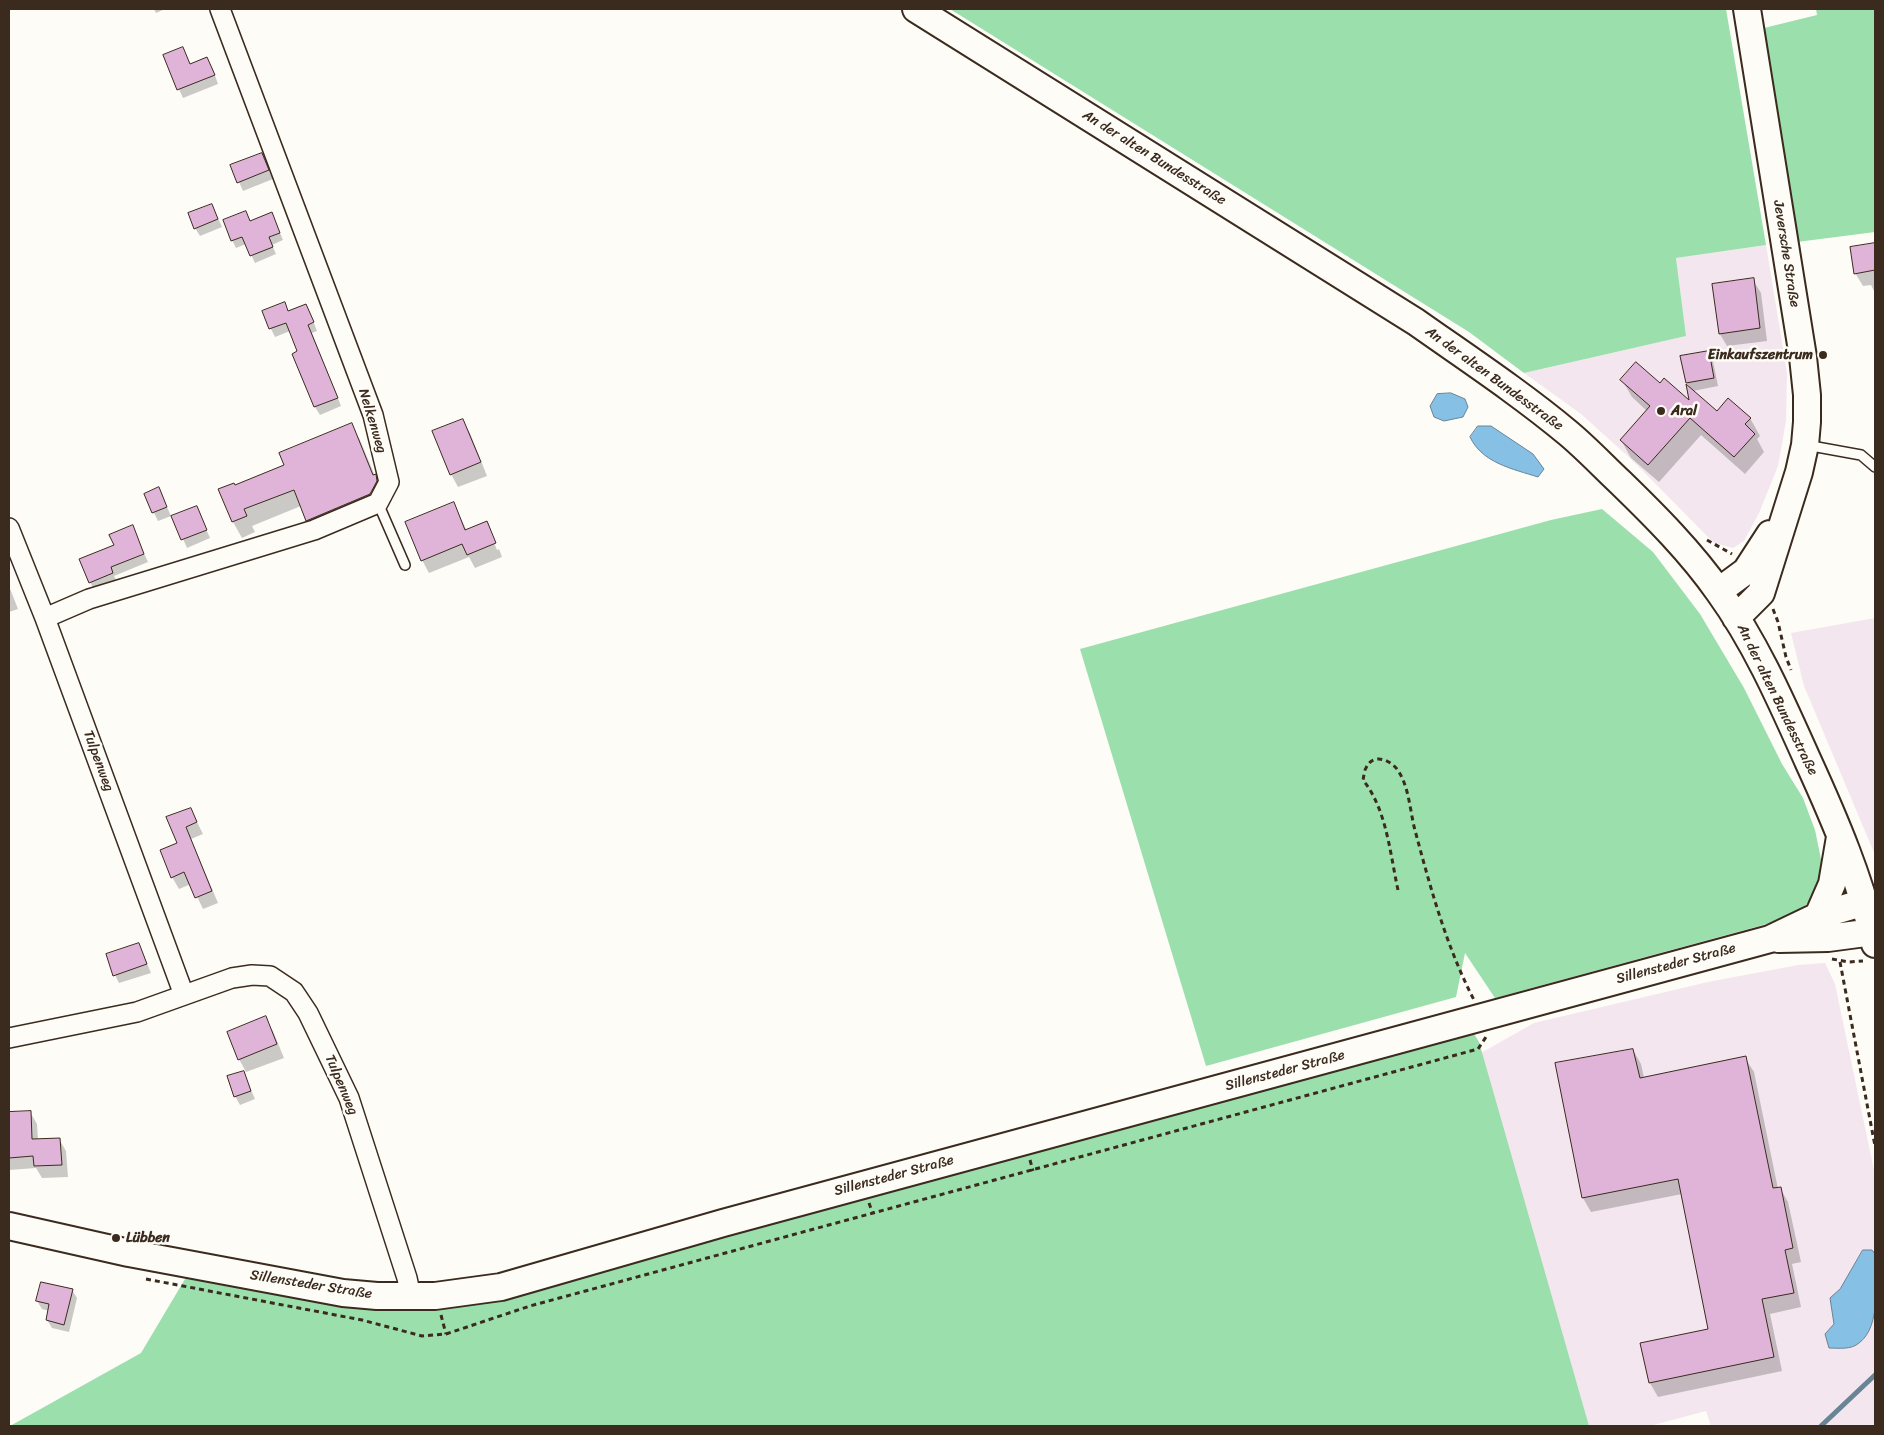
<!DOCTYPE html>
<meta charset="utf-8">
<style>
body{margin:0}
#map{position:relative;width:1884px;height:1435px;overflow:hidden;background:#fdfcf7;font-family:Sriracha,sans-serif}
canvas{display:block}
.frame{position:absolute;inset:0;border:10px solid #3b2a1e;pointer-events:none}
</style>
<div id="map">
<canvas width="1884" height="1435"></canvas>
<div class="frame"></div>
</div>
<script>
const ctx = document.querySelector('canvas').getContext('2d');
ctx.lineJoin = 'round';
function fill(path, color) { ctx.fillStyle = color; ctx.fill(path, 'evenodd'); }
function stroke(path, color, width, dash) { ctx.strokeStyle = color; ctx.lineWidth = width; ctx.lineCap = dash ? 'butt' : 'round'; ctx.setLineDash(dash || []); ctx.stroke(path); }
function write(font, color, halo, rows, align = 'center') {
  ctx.font = font + ' Sriracha,sans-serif'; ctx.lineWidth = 5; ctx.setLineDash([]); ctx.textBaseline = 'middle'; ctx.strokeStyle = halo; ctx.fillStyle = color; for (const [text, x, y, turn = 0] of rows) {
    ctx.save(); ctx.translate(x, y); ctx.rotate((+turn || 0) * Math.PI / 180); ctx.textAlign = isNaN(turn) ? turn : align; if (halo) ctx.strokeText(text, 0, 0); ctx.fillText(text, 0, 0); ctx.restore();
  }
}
fill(new Path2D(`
 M1766,245l21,128 -1,48 -8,45 -19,47 -15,28 -11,7 -19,-5 -83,-84 -50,-45 -57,-41 162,-37 -10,-78z
 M1875,618v237l-71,-169 -13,-53z
 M1825,963l10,21 40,191v251h-164l-5,-15 -56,15h-63l-108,-372 55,-31 174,-41 90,-17z`), '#f4e6ee');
fill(new Path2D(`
 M950,9h776l40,236 -90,13 10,78 -162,37 -55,-41z
 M1816,9h59v223l-78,10 -33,-214 53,-13z
 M1602,509l51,43 47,62 44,74 38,76 21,34 12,32 7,34 -6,29 -20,23 -301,82 -30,-45 -9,44 -250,69 -126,-417 471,-129z
 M1471,1029l8,13 110,384h-1579l131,-73 47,-79 245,28z`), '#9adfac');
const water = new Path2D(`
 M1451,393l14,6 3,8 -5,10 -19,4 -10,-4 -4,-11 7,-12z
 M1478,426h13l42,28 11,15 -6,8c-25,-8 -56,-14 -68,-40z
 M1863,1250h9l3,4c0,25 7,72 -16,89 -8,7 -20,5 -30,5l-4,-14 9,-10 -4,-26 10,-9z`);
fill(water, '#86c0e5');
stroke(water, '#688495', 1);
fill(new Path2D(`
 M154,9h11l-9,4z
 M164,56l26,9 22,2 6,17 -35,14z
 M261,154l12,25 -30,12 -11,-25z
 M212,205l10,22 -22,9 -5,-8z
 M272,214l11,26 -11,5 4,9 -21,9 -9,-19 -10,4 -4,-8 18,-18z
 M1875,244v49l-4,-8 -8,1 -8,-13 -4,-25z
 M1753,280l8,13 6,48 -40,5 -7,-12z
 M284,304l5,8 17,-7 4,8 7,18 -5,2 29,73 -21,9 -5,-8 -16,-55 -9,-21 -15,6 -4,-8 -7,-17z
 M1708,352l5,9 5,25 -25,5 24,21 33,6 10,18 -3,3 7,13 -19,22 -44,-39 -42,47 -28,-24 -10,-18 26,-29 -15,-14 -10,-17 38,5 31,19 -1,-16 -3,-5z
 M462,420l8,13 17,43 -29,11 -7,-13z
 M351,424l9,16 15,36 9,15 -68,45 -15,-30 -49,20 3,6 -13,6 -9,-16 -13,-32 14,-4 51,-20z
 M159,489l12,27 -13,5 -13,-27z
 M454,504l13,27 20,-8 6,12h-2l6,15 2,-1 3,8 -27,11 -6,-11 -40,16 -7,-13z
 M196,507l14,31 -23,10 -14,-32z
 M132,527l16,35 -34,14 3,6 -22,9 -5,-9 25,-36z
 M9,586l9,23 -9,3z
 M191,810l12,24 -12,5 27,64 -15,6 -12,-25 -12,5 -7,-12 6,-33z
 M139,944l12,29 -32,10 -4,-8z
 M265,1018l8,13 11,27 -38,14 -7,-13z
 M1633,1050l8,14 3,14 101,-20 9,14 24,117 2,-1 8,14 13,60 -9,2 9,43 -31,7 12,57 -124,26 -8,-14 60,-53 -28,-136 -91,18 -8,-14 -26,-134z
 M243,1072l12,27 -15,6 -5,-9z
 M30,1112l7,12 1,16 21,-1 7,12 2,26 -26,1 -6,-10 -27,2v-56z
 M72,1290l5,8 -8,34 -17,-4 -5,-8 2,-9 -7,-2 -5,-8z`), '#0003');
stroke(new Path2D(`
 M1821,1426l54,-51`), '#688495', 5);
const building = new Path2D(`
 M183,47l7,17 17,-7 8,18 -38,15 -14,-35z
 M262,153l7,17 -32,13 -7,-18z
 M212,204l6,15 -24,10 -6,-16z
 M246,211l4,10 22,-9 8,21 -11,4 4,10 -23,9 -8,-19 -11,4 -8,-21z
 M1875,243v27l-21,4 -4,-27z
 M1754,278l6,50 -41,6 -7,-50z
 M285,302l3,9 18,-7 8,18 -6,3 30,73 -24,9 -22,-53 5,-3 -11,-28 -17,6 -7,-18z
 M1709,351l5,27 -28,5 -6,-27z
 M1636,362l24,21 4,-5 25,22 -3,-16 31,27 11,-13 23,20 -6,6 10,10 -21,23 -44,-39 -42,47 -28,-25 30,-34 -30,-26z
 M463,419l18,43 -31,13 -18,-44z
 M352,423l21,52 3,-1 1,7 -7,13 -64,27 -12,-31 -50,19 3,7 -15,6 -14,-33 16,-6 1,2 49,-20 -5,-12z
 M159,487l8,20 -15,6 -8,-19z
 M454,502l11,28 22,-9 9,22 -29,12 -5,-11 -41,17 -16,-39z
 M197,506l10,24 -26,10 -10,-24z
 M133,525l11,29 -33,13 2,6 -24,10 -10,-24 35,-14 -5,-10z
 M191,808l6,14 -11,5 26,64 -17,7 -11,-26 -13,6 -11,-28 17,-7 -11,-26z
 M139,943l8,21 -34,12 -7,-22z
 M266,1016l11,28 -39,16 -11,-28z
 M1633,1049l7,29 106,-22 27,132 8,-1 12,61 -8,2 9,43 -32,6 12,58 -125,26 -9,-40 68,-14 -30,-150 -96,19 -27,-135z
 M244,1071l7,20 -17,6 -7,-21z
 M31,1111l1,28 28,-1 2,27 -28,1 -1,-10 -24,2v-46z
 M41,1282l32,7 -9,36 -18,-5 3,-16 -13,-3z`);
fill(building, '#e0b4d8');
stroke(building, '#3b2a1e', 1);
const lane = new Path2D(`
 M1806,445l55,10 14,12
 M378,503l27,62`);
const street = new Path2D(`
 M9,528l36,90 139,377
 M45,618l44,-19 225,-69 64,-27 11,-21 -16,-67 -153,-406
 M9,1038l128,-26 95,-34 20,-3 18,1 24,16 14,21 41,85 58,180 4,19`);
const secondary = new Path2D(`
 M916,9l500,313c51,36 104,71 152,111 18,15 35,33 52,49 35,34 71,70 99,110 37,51 63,111 89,169 27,59 53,120 67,183
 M1719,591l27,-20 24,-37
 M1736,618l25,-25 38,-121 6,-27 2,-23v-27l-4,-38 -56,-348
 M1818,916l14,-32 8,-47
 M1779,939l49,-1 45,-6
 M9,1226l120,27 214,40 34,3h58l66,-9 222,-64 1047,-284 48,-23 47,-14`);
stroke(lane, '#3b2a1e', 12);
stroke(street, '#3b2a1e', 22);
stroke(secondary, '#3b2a1e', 30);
stroke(new Path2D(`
 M1707,540l25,14
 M1773,609l5,13 8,35 5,13
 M1398,890c-8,-36 -11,-80 -35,-110 1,-4 1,-9 3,-12 7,-16 26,-8 33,4 11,18 11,42 17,62 15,56 31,114 58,166
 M1832,959l17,3 14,-1
 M1840,962l35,184
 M1030,1160l3,11
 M869,1203l4,11
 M146,1279l216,41 60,16 24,-2 84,-28 948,-257 8,-12
 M441,1315l5,19`), '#3b2a1e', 3, [5, 4]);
stroke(lane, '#fdfcf7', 9);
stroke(street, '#fdfcf7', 19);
stroke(secondary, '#fdfcf7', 26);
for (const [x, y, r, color] of [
 [1823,355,5,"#3b2a1e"],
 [1661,411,5,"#3b2a1e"],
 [116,1238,5,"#3b2a1e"]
]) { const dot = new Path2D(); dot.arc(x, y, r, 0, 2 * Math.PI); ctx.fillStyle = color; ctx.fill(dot); stroke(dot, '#fdfcf7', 2); }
write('14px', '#3b2a1e', '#fdfcf7', [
 ["An der alten Bundesstraße",1154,158,32],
 ["Jeversche Straße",1786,254,81],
 ["An der alten Bundesstraße",1494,379,36],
 ["Nelkenweg",372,421,73],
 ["An der alten Bundesstraße",1777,700,64],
 ["Tulpenweg",98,761,70],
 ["Sillensteder Straße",1676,964,-15],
 ["Sillensteder Straße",1285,1071,-15],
 ["Tulpenweg",341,1085,67],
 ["Sillensteder Straße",894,1176,-15],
 ["Sillensteder Straße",311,1285,9]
]);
write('bold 14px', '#3b2a1e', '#fdfcf7', [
 ["Einkaufszentrum",1813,355,"right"],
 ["Aral",1671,411],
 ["Lübben",126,1238]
], 'left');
</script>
